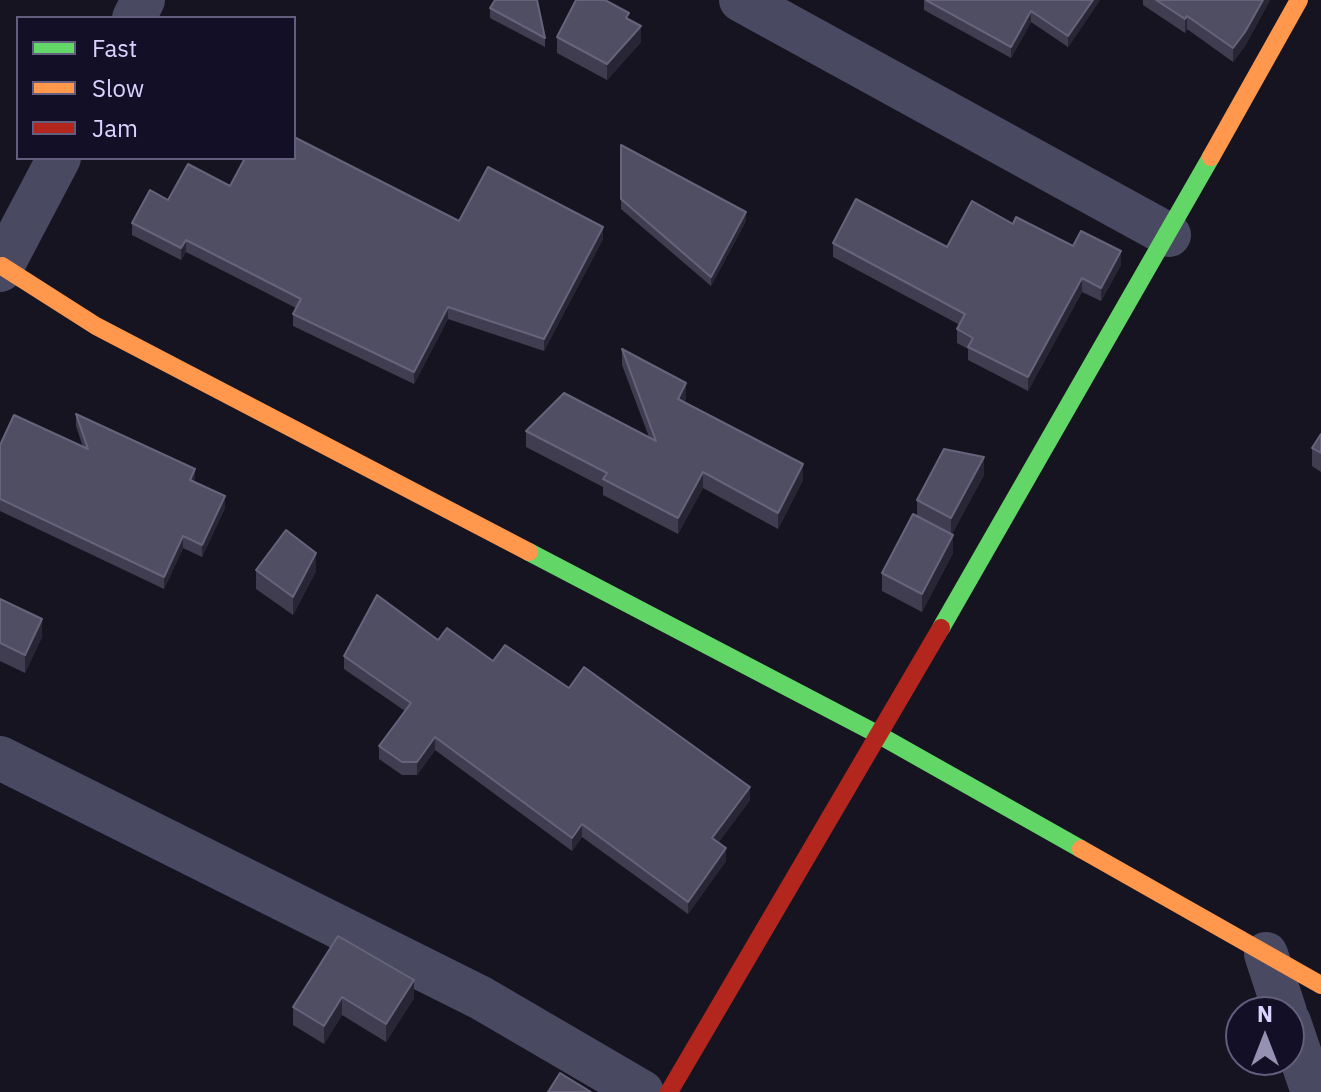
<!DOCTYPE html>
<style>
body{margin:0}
#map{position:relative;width:1321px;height:1092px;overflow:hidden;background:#161421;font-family:"IBM Plex Sans",sans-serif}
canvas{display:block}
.legend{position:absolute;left:16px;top:16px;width:280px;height:144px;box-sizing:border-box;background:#130f26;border:2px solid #625e7d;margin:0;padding:10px 14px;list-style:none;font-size:24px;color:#d9d4ff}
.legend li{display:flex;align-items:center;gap:16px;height:40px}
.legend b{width:40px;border:2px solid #625e7d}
.north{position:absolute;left:1225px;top:996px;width:80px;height:80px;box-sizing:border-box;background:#130f26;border:2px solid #625e7d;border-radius:50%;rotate:0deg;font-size:22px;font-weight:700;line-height:32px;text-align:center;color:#d9d4ff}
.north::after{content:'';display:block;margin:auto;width:28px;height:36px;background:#9591b1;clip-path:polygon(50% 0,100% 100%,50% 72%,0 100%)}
</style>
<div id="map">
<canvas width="1321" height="1092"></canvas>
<ul class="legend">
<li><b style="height:10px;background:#63d668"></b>Fast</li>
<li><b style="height:10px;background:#ff974d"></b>Slow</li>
<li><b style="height:10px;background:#b3261e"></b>Jam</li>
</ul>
<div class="north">N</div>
</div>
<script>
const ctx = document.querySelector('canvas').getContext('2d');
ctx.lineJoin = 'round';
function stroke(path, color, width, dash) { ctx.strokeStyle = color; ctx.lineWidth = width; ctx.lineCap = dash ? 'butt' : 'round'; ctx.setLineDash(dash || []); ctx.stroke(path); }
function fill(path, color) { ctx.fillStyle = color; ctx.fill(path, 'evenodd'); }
stroke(new Path2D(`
 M741,0l428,235
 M134,18l9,-18
 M0,270l59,-112
 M0,758l481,240 161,94
 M1266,954l19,58
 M1289,1022l24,70`), '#4a4962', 44);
stroke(new Path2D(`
 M529,552l350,183 202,114
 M941,628l270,-471`), '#63d668', 18);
stroke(new Path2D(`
 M1211,157l88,-157
 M2,266l94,60 433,226
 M1081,849l240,136`), '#ff974d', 18);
stroke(new Path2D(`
 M669,1092l272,-464`), '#b3261e', 18);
fill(new Path2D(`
 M924,0h176l-32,47 -37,-25 -20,36 -87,-48z
 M1143,0h127l-25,46 -12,16 -46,-33 -2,4 -42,-28z
 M490,8l55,30v9l-55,-29z
 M557,37l84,5 -34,38 -50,-27z
 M621,145l125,76 -35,65 -90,-77z
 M230,186l229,35 144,18 -59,112 -96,-32 -34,65 -121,-58v-12l3,-6 -110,-56 -5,8 -49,-25v-12l36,-23z
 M1013,224l60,22 48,19 -20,36 -19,-9 -54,99 -60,-31v-11l-11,-6v-14l3,-4 -127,-68v-14l114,4z
 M622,349l64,50 -2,3 119,78 -25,49 -75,-41 -25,46 -75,-39v-8l-77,-40v-16l123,6 -27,-72z
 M76,414l119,67 -1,1 31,26 -23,49 -19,-9 -19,41 -164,-78v-66l83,2 -7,-21z
 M1321,434v38l-9,-6v-18z
 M984,475l-32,59 1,19 -31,59 -40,-21v-18l35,-57v-16z
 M256,570l60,1 -23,44 -37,-26z
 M0,599l42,38 -17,36 -25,-12z
 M438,640l131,48 181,112 -32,43 8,18 -38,53 -106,-77 -10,14 -137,-101 -18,25h-15l-23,-16v-13l26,-35 -61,-42v-13z
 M414,980v18l-28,44 -44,-27 -18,29 -31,-19v-18z`), '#403d50');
fill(new Path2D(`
 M1093,0h7l-32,47v-11z
 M1263,0h7l-25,46 -12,16v-14z
 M1031,11v11l-20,36v-11z
 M1187,16v13l-2,4v-14z
 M641,26v16l-34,38v-16z
 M746,212v9l-35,65v-9z
 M603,227v12l-59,112v-12z
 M186,240v12l-5,8v-12z
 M1121,251v14l-20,36v-13z
 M1082,278v14l-54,99v-14z
 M448,307v12l-34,65v-12z
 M686,383v16l-8,16v-16z
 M984,457v18l-33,61v-18z
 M803,464v16l-25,49v-16z
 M195,469v12l-5,11v-12z
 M703,472v16l-25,46v-16z
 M225,496v12l-23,49v-12z
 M953,535v18l-31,59v-18z
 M183,536v12l-19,41v-12z
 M316,553v18l-23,44v-18z
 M42,619v18l-17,36v-18z
 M435,737v13l-18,25v-13z
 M750,787v13l-38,51v-13z
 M582,824v13l-10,14v-13z
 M726,848v13l-38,53v-12z
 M414,980v18l-28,44v-18z
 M342,997v18l-18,29v-18z`), '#282635');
const building = new Path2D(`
 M495,0h42l8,38 -55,-30z
 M576,0h29l24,13 -3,5 15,8 -34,38 -50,-27z
 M926,0h167l-25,36 -37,-25 -20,36z
 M1156,0h107l-18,32 -12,16 -46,-32 -2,3z
 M294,137l165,84 29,-54 115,60 -59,112 -96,-32 -34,65 -121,-58 8,-15 -115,-59 -5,8 -49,-25 18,-33 18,10 20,-36 42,22 15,-28h49z
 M621,145l125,67 -35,65 -90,-78z
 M856,199l91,48 25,-46 41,23 3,-7 57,29 8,-15 40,20 -20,37 -19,-10 -54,99 -60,-30 5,-9 -16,-9 8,-15 -132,-71z
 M622,349l64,34 -8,16 125,65 -25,49 -75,-41 -25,46 -75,-39 4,-6 -81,-42 38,-38 92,48z
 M76,414l119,55 -5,11 35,16 -23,49 -19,-9 -19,41 -164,-78v-54l14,-30 74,34z
 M1321,434v19l-9,-5z
 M944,449l40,8 -33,61 -34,-18z
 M913,514l40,21 -31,59 -40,-21z
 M286,530l30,23 -23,44 -37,-27z
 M377,595l61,45 9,-12 46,33 12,-16 64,43 15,-21 166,120 -38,51 14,10 -38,54 -106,-78 -10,14 -137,-101 -18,25h-15l-23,-16 32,-43 -67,-47z
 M0,599l42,20 -17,36 -25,-12z
 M338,936l76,44 -28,44 -44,-27 -18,29 -31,-19z
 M560,1073l31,19h-43z`);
fill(building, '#504e63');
stroke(building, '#66637b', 2);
</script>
